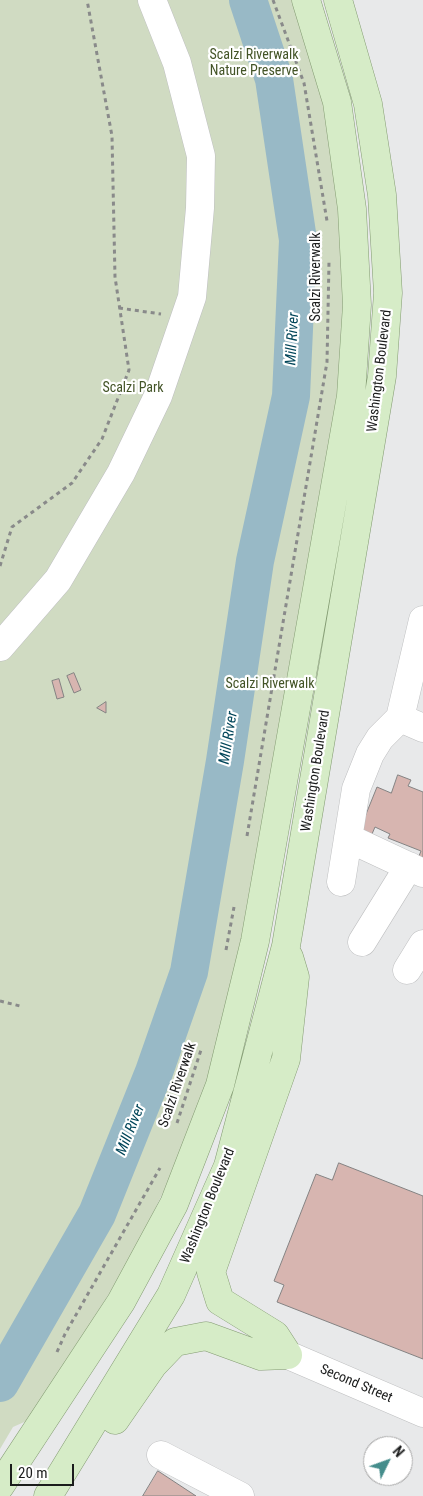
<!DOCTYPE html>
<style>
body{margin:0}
#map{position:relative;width:423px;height:1496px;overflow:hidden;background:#e8e9ea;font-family:"Roboto Condensed",sans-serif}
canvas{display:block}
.north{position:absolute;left:363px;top:1436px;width:50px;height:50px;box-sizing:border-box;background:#fff;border:1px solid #a4a4a4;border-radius:50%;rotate:48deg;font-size:14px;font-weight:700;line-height:20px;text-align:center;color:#1b1c1c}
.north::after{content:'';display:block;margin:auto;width:18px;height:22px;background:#458d8c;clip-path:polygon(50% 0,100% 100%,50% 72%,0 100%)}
.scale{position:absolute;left:10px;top:1464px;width:64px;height:22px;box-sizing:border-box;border:2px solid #1b1c1c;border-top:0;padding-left:6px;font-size:15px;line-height:18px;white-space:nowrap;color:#1b1c1c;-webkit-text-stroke:4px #fff;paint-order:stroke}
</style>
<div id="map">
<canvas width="423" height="1496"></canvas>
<div class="north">N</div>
<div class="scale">20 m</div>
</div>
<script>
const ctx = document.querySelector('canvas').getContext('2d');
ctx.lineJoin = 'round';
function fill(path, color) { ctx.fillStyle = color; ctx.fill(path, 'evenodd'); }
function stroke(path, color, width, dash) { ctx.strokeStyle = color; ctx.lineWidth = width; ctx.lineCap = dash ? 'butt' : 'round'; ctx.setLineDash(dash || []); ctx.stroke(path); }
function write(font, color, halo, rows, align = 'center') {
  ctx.font = font + ' "Roboto Condensed",sans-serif'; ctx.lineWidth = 4.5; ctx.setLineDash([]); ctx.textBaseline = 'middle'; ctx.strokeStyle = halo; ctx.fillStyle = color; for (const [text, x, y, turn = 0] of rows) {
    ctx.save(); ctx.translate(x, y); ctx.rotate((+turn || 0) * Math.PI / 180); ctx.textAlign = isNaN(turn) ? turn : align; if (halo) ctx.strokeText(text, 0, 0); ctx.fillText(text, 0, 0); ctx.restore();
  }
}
fill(new Path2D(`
 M0,0h293l31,94 23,161 -4,107 -91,544 -43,171 -39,101 -40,82 -99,159 -18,8 -13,22z`), '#d0dbc2');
stroke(new Path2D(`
 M0,1383l97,-169 57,-142 35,-100 36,-211 30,-200 36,-165 7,-156 -24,-161 -26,-79`), '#98b9c6', 38);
const building = new Path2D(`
 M74,673l7,17 -7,3 -7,-17z
 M59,679l5,18 -7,2 -5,-18z
 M106,702v11l-9,-5z
 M398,775l13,5 -3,6 15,6v72l-6,-3 4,-10 -33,-13 2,-4 -15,-7 -3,7 -12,-5 17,-42 14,6z
 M339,1163l84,33v163l-146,-57 7,-17 -10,-4 42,-107 16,6z
 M158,1471l38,25h-53z`);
fill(building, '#d7b5b0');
stroke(building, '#848383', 1);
const minor = new Path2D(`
 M0,647l58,-67 63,-107 37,-77 34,-99 8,-89 1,-52 -24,-93 -25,-63
 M400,718l23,10
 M348,838l75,35
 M341,882l15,-93 14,-35 10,-16 20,-20 23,-98
 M362,942l47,-76
 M407,970l16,-26
 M288,1355l135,58
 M161,1455l79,41`);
const major = new Path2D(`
 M288,1355l-13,-20 -55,-34 -9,-29 75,-213 9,-82 -6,-20
 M115,1420l38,-55 22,-23 31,-6 55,20 27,-1
 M0,1486l121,-184 53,-98 46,-119 35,-144 96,-545 6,-91 -5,-96 -15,-107 -31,-102
 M48,1496l123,-201 57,-129 58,-220 96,-570 6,-83 -6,-98 -14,-91 -30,-104`);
stroke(minor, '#bebfc0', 29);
stroke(major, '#839b72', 29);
stroke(new Path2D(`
 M273,0l31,83 23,138
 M119,308l42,6
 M0,566l12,-39 60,-44 30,-44 27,-69 -14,-93 -3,-141 -25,-136
 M247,836l80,-474 2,-100
 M226,950l8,-43
 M0,1001l20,5
 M177,1123l24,-73
 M57,1352l8,-18 95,-166`), '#898a8a', 3, [4, 4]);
stroke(minor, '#fff', 28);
stroke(major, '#d6ecc7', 28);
write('14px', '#435427', '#fff', [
 ["Scalzi Riverwalk",254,55],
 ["Nature Preserve",254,71],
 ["Scalzi Park",133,388],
 ["Scalzi Riverwalk",270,684]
]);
write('14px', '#1b1c1c', '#fff', [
 ["Scalzi Riverwalk",316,277,-90],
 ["Washington Boulevard",380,371,-83],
 ["Washington Boulevard",316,771,-81],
 ["Scalzi Riverwalk",178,1085,-71],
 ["Washington Boulevard",208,1206,-68],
 ["Second Street",356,1384,23]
]);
write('italic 15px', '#004559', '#fff', [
 ["Mill River",293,339,-87],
 ["Mill River",229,738,-81],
 ["Mill River",131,1130,-68]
]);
</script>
